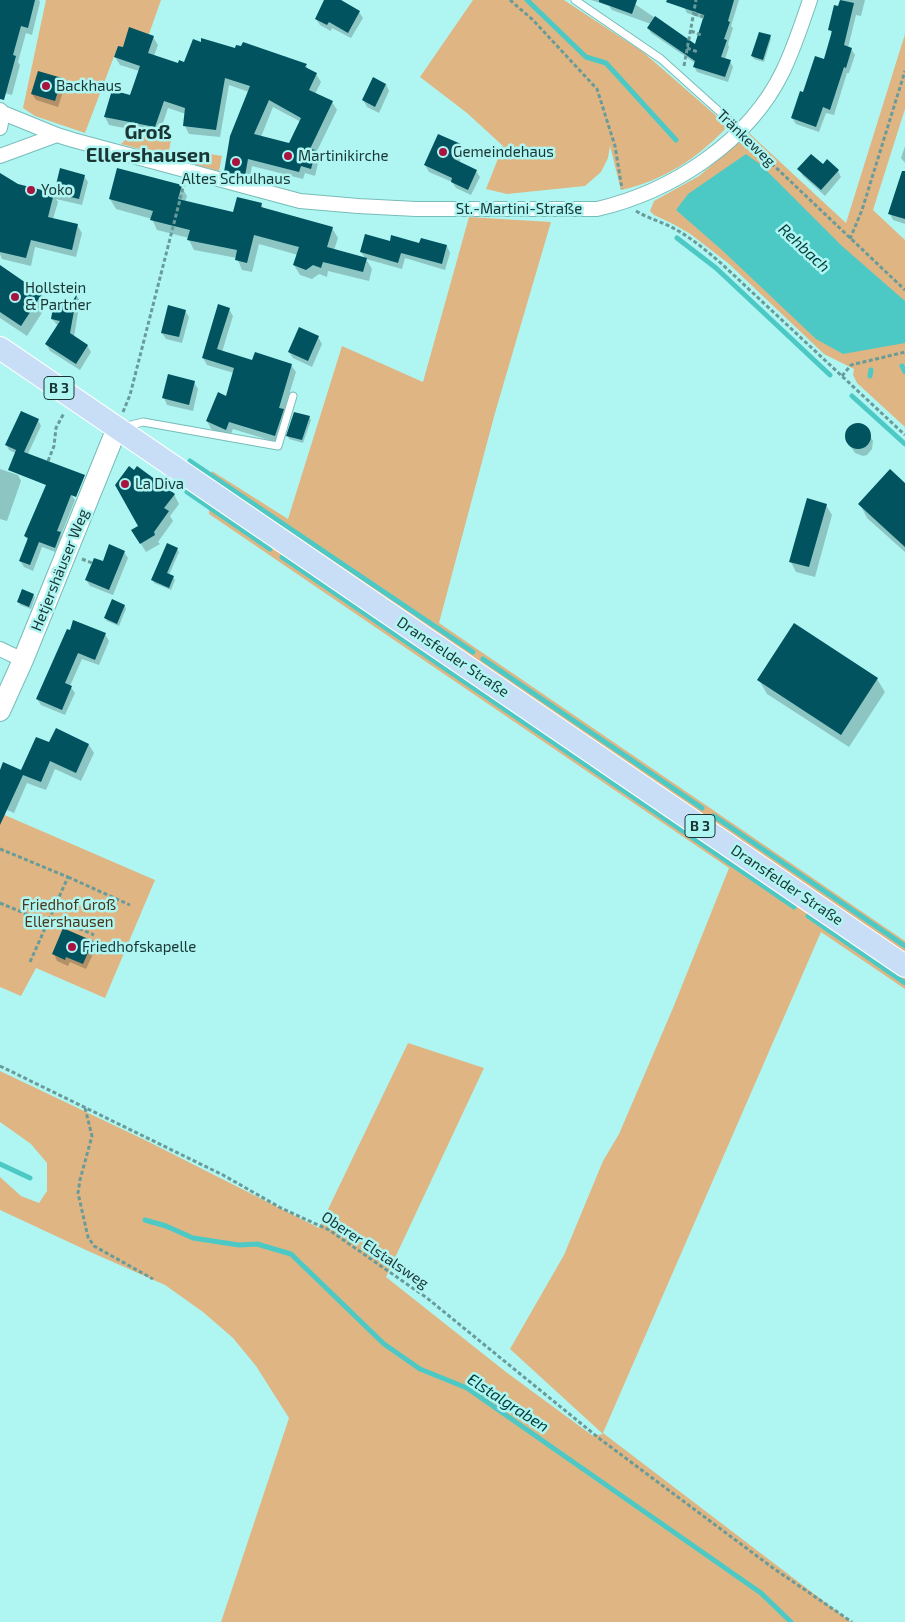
<!DOCTYPE html>
<meta charset="utf-8">
<style>
body{margin:0}
canvas{display:block;background:#aff6f3}
</style>
<canvas width="905" height="1622"></canvas>
<script>
const ctx = document.querySelector('canvas').getContext('2d');
ctx.lineJoin = 'round';
function fill(path, color) { ctx.fillStyle = color; ctx.fill(path, 'evenodd'); }
function stroke(path, color, width, dash) { ctx.strokeStyle = color; ctx.lineWidth = width; ctx.lineCap = dash ? 'butt' : 'round'; ctx.setLineDash(dash || []); ctx.stroke(path); }
function write(font, color, halo, rows, align = 'center') {
  ctx.font = font + ' "Exo 2",sans-serif'; ctx.lineWidth = 5; ctx.setLineDash([]); ctx.textBaseline = 'middle'; ctx.strokeStyle = halo; ctx.fillStyle = color; for (const [text, x, y, turn = 0] of rows) {
    ctx.save(); ctx.translate(x, y); ctx.rotate((+turn || 0) * Math.PI / 180); ctx.textAlign = isNaN(turn) ? turn : align; if (halo) ctx.strokeText(text, 0, 0); ctx.fillText(text, 0, 0); ctx.restore();
  }
}
fill(new Path2D(`
 M46,0h115l-19,54 -24,-8 -33,87 -50,-17 -12,-8z
 M473,0h91l79,52 85,74c-30,32 -65,55 -107,64l-11,-44 -2,12 -7,14 -16,14 -78,8 -21,-5 17,-43 -36,-33 -47,-36z
 M905,34v75l-32,101 32,30v187l-48,-44 -4,-8 1,-6 -30,-15 -96,-91 -39,-30 -16,-9 -19,-9 -4,-4 4,-10 45,-25 50,-43 97,90z
 M136,134l35,6 -2,11 -7,4 -41,-11 9,-9z
 M188,150l34,6 -3,15 -34,-9z
 M469,217l82,5 -56,191 -56,210 466,318v13l-695,-474 2,-9 76,48 54,-173 81,36z
 M209,502l696,474v13l-84,-57 -218,501 248,189h-630l68,-204 -33,-52 -23,-28 -30,-26 -38,-27 -77,-34 -88,-41v-33l21,19 18,7 8,-12v-28l-16,-19 -31,-22v-51l145,69 174,88 89,-185 76,25 -98,209 120,95 87,64 10,-2 -93,-85 54,-94 39,-94 16,-27 54,-126 56,-140 -520,-354z
 M0,813l155,67 -50,118 -69,-30 -15,28 -21,-9z`), '#dfb683');
fill(new Path2D(`
 M746,154l15,11 81,81 63,55v42l-62,11 -27,-15 -93,-88 -47,-41 12,-16z`), '#4dc9c5');
fill(new Path2D(`
 M0,0h39l1,2 -8,33 -6,-2 -8,29 2,3 -8,30 -11,-3 -1,-2z
 M327,0h11l21,12 4,6 -12,20 -19,-10 -1,3 -11,-6 -4,-6z
 M591,0h38l67,46 8,-27 -17,-6 -3,-6 3,-7h52l-8,26 2,2 -5,16 1,3 -4,12 5,2 3,6 -5,15 -31,-10 -3,-6 1,-3 -44,-30 -3,-5 3,-4 -39,-14 -3,-4z
 M841,0h24l-4,16 -5,-1 -8,33 3,1 4,6 -6,18h-2l-13,42 -8,-2 -7,19 -23,-8 -4,-6 12,-24 20,-34 8,-25 -2,-5z
 M770,36l1,3 -7,23 -10,-3 -2,-3z
 M153,37l5,8 -4,11 25,8 57,-14 70,15 3,6 7,3 5,8 -6,12 17,8 5,8 -21,43 3,6 -4,17 -10,-3 -2,6 -51,-13 -3,17 -19,-4 -5,-8 24,-79 -20,-7 -9,52 -31,-3 -4,-8 1,-12 -18,-6 -9,27 -50,-10 -4,-8 25,-21 9,-25 -19,-6 -5,-8 9,-8zM273,107l28,15 -11,23 -29,-8z
 M61,79l4,7 -7,21 -22,-7 -4,-6z
 M386,84l3,7 -10,22 -12,-6 -4,-7z
 M460,145l4,7 -5,11 17,8 4,6 -9,18 -15,-7 -4,-6 -23,-10 -4,-7z
 M905,146v17l-4,-5z
 M823,166l15,5 3,6 -16,19 -22,-20 -4,-7z
 M61,170l23,6 4,6 -6,23 -26,-6 2,3 -5,17 24,6 5,8 -6,24 -41,-10 -4,19 -29,-7 -2,-5v-72l55,13z
 M181,186l6,10 -2,6 49,12 27,-10 3,5 68,19 6,10 -4,12 31,8 -4,-6 29,-10 57,4 3,7 -5,17 -40,-12 -3,11 -36,-10 6,10 -3,12 -41,-10 -1,6 -8,-3 -7,5 -12,-4 -6,-10 4,-10 -39,-11 -7,28 -10,-2 -5,-12 -43,-8 -5,-10v-2l-32,-8 -5,-11 -36,-10 -6,-10z
 M905,187v37l-12,-4 -3,-6z
 M10,274l32,21 5,10 -20,31 -27,-18v-29z
 M77,296l3,5 -6,36 13,8 4,7 -11,18 -30,-19 -4,-7 12,-18 -6,-7 18,-13z
 M229,309l4,7 -11,36 31,10 38,3 5,7 -12,39 3,6 -8,26 -46,-14 -3,7 -19,-7 -4,-8 19,-24 8,-24 -27,-8 -4,-7z
 M185,311l4,6 -7,26 -16,-4 -4,-6z
 M318,337l4,7 -10,23 -19,-9 -4,-6z
 M194,382l4,7 -5,22 -26,-6 -3,-7z
 M309,417l2,3 -8,23 -14,-4 -1,-3z
 M38,420l3,6 -15,32 -17,-8 -3,-6z
 M857,425l8,2 8,14 -1,8 -5,6 -4,1 -8,-3 -9,-14v-4l4,-7z
 M0,469l18,6 3,6 -14,40 -7,-2z
 M905,484v68l-38,-34 -7,-14z
 M71,494l4,6 -14,35 3,4 -6,14 -16,-6 -9,24 -9,-4 -4,-6 8,-20 -3,-5z
 M174,494l5,10 -9,12 3,5 -15,21 2,2 -14,8 -8,-13 2,-13z
 M826,505l6,10 -17,62 -19,-5 -5,-10z
 M177,549l2,3 -10,23 4,2 2,3 -4,10 -17,-7 -1,-3z
 M124,552l4,6 -15,37 -23,-9 -4,-6 17,-17z
 M33,595l2,2 -4,12 -11,-4 -1,-3z
 M113,601l12,5 1,3 -7,17 -12,-5 -2,-3z
 M70,631l35,3 4,7 -10,24 -17,-6 -12,27 5,7 -10,22 -24,-10 -4,-6z
 M877,679l8,13 -36,55 -82,-53 -8,-14z
 M50,744l39,1 5,8 -13,28 -26,-12 -9,21 -19,-7 -13,30 -14,-6v-35h21z
 M92,942l4,6 -10,21 -16,-7 -2,4 -11,-5 -3,-7z`), '#0003');
stroke(new Path2D(`
 M527,0l59,57 20,6 70,77
 M677,238l39,30 114,107
 M902,366l3,6
 M870,376l1,-6
 M852,396l53,48
 M190,461l283,191
 M187,492l83,57
 M282,557l512,350
 M483,659l219,149
 M714,816l191,130
 M808,916l97,67
 M0,1164l30,14
 M145,1220l21,6 27,12 46,7 18,-1 34,10 93,90 36,25 47,19 294,205 30,29`), '#4dc9c5', 5);
fill(new Path2D(`
 M0,0h35l-7,28 -7,-2 -8,29 3,1 -12,44 -4,-1z
 M324,0h17l19,11 -12,22 -19,-11 -2,3 -12,-6z
 M599,0h38l-5,14 -33,-12z
 M667,0h67l-6,21 2,1 -6,17 3,1 -6,17 10,3 -6,17 -32,-10 2,-6 -48,-33 8,-12 40,28 9,-29 -38,-13z
 M840,0l14,3 -10,42 8,3 -6,20 -2,-1 -14,43 -7,-3 -7,20 -25,-9 9,-27 3,1 12,-36 9,3 8,-28 -4,-1 6,-25 4,1z
 M129,27l25,9 -6,17 30,10 1,-3 5,2 9,-23 8,3v-4l34,10 1,-3 5,1 2,-4 64,22 -2,3 12,6 -8,17 24,11 -23,48 6,1 -5,19 -10,-3 -2,6 -51,-13 -3,17 -21,-4 6,-36 20,-50 -25,-8 -9,52 -33,-4 2,-18 -21,-7 -9,26 -51,-10 8,-27 18,5 10,-29 -26,-9 4,-11 5,1zM269,100l32,18 -12,25 -35,-9z
 M759,32l12,3 -8,25 -12,-4z
 M38,71l24,7 -7,23 -24,-7z
 M373,77l13,7 -11,23 -13,-7z
 M438,134l23,10 -7,15 23,11 -9,20 -17,-8 1,-4 -28,-13z
 M811,154l12,10 4,-5 12,11 -18,20 -24,-21z
 M60,168l25,7 -6,24 -25,-6z
 M117,168l65,17 -4,14 55,13 4,-15 25,6 -1,4 72,20 -6,20 40,11 -4,14 -40,-10 -2,6 -8,-3 -7,5 -13,-5 6,-18 -45,-12 -7,28 -12,-3 2,-10 -50,-10 3,-10 -40,-10 3,-9 -44,-12z
 M902,171h3v48l-17,-5z
 M0,173l18,11 36,9 -6,24 30,7 -6,26 -41,-10 -5,18 -26,-6z
 M365,234l25,7 1,-6 28,8 2,-5 26,7 -5,19 -41,-11 -3,10 -38,-11z
 M0,265l42,29 -21,32 -21,-14z
 M77,294l-7,39 18,12 -12,19 -31,-20 15,-23 -9,-2 3,-18 16,4z
 M218,304l12,4 -13,41 35,11 3,-8 37,12 -13,44 5,1 -9,27 -46,-14 -3,8 -20,-9 12,-29 8,4 8,-28 -32,-10z
 M168,305l18,5 -7,27 -18,-4z
 M299,327l20,9 -11,25 -20,-9z
 M168,374l27,7 -6,24 -27,-7z
 M21,411l18,8 -15,33 61,23 -9,22 -5,-2 -14,36 4,1 -6,16 -16,-6 -9,23 -11,-4 9,-23 -4,-2 22,-51 -38,-15 8,-20 -11,-5z
 M294,412l16,4 -8,24 -16,-4z
 M845 436a13 13 0 1 1 26 0a13 13 0 1 1-26 0Z
 M129,466l5,4 3,-4 38,28 -11,14 5,3 -15,21 1,3 -15,9 -9,-14 7,-4 -23,-41z
 M890,469l15,14v64l-47,-43z
 M807,498l20,6 -18,63 -20,-5z
 M167,543l11,5 -11,25 7,3 -5,12 -18,-8z
 M109,544l16,7 -16,39 -24,-10 9,-22 9,3z
 M22,589l12,5 -5,13 -12,-5z
 M112,599l13,6 -8,19 -13,-6z
 M73,620l33,13 -11,27 -17,-7 -13,30 7,3 -10,24 -26,-11 31,-70 3,1z
 M794,623l84,55 -37,57 -84,-55z
 M56,728l33,16 -13,29 -26,-12 -9,21 -18,-7 -23,50v-55l3,-8 18,8 15,-33 13,5z
 M63,928l30,13 -10,23 -17,-7 -1,3 -13,-6z`), '#01535f');
const lane = new Path2D(`
 M575,0l86,59 70,63 8,10
 M123,427l20,-5 135,24 15,-50`);
const street = new Path2D(`
 M0,110l3,3 54,22 16,5 227,61 58,5 58,3h181c74,-17 152,-67 186,-138 11,-23 19,-47 27,-71
 M0,128l3,-15
 M0,156l57,-21
 M0,649l23,11`);
const secondary = new Path2D(`
 M0,711l23,-51 94,-232`);
const primary = new Path2D(`
 M0,348l905,618`);
stroke(lane, '#77bcb9', 9);
stroke(street, '#77bcb9', 16);
stroke(secondary, '#77bcb9', 22);
stroke(primary, '#fff', 24);
stroke(new Path2D(`
 M510,0l23,20 64,69 18,57 7,43
 M694,14l10,3
 M691,31l10,4
 M687,48l11,4
 M684,66l12,-66
 M748,141l157,149
 M636,211c13,8 27,11 39,18 18,10 33,23 48,36l182,170
 M850,239l12,-29 43,-139
 M842,376l9,-11 54,-13
 M123,412l7,-17 54,-211
 M48,461l6,-15 2,-18 8,-15
 M82,559l10,4
 M0,849l68,28 -38,85
 M68,877l62,28
 M0,903l48,20 16,-1 30,13
 M0,1066l223,109 58,33 48,22 98,68 173,141 173,129 79,54
 M85,1108l7,28 -12,44 -2,13 10,44 6,9 59,33`), '#689b99', 3, [4, 2.5]);
stroke(lane, '#fff', 7);
stroke(street, '#fff', 14);
stroke(secondary, '#fff', 20);
stroke(primary, '#c8def7', 22);
for (const [x, y, r, color] of [
 [46,86,5,"#a91340"],
 [443,152,5,"#a91340"],
 [288,156,5,"#a91340"],
 [236,162,5,"#a91340"],
 [31,190,5,"#a91340"],
 [15,297,5,"#a91340"],
 [125,484,5,"#a91340"],
 [72,947,5,"#a91340"]
]) { const dot = new Path2D(); dot.arc(x, y, r, 0, 2 * Math.PI); ctx.fillStyle = color; ctx.fill(dot); stroke(dot, '#aff6f3', 2); }
for (const [x, y, w] of [
 [59,388,30],
 [700,826,30]
]) { const box = new Path2D(); box.roundRect(x - w / 2, y - 11.5, w, 23, 4); ctx.fillStyle = '#aff6f3'; ctx.fill(box); stroke(box, '#193635', 1); }
write('bold 14px', '#193635', null, [
 ["B 3",59,388],
 ["B 3",700,826]
]);
write('15px', '#193635', '#aff6f3', [
 ["Backhaus",56,86],
 ["Gemeindehaus",453,152],
 ["Martinikirche",298,156],
 ["Altes Schulhaus",236,179,"center"],
 ["Yoko",41,190],
 ["Hollstein",25,288],
 ["& Partner",25,305],
 ["La Diva",135,484],
 ["Friedhofskapelle",82,947]
], 'left');
write('15px', '#193635', '#aff6f3', [
 ["Tränkeweg",746,138,44],
 ["St.-Martini-Straße",519,209],
 ["Hetjershäuser Weg",60,570,-68],
 ["Dransfelder Straße",453,657,34],
 ["Dransfelder Straße",787,885,34],
 ["Oberer Elstalsweg",375,1250,34]
]);
write('15px', '#4c3617', '#aff6f3', [
 ["Friedhof Groß",69,905],
 ["Ellershausen",69,922]
]);
write('italic 16px', '#003c3a', '#aff6f3', [
 ["Rehbach",804,248,43],
 ["Elstalgraben",508,1403,33]
]);
write('bold 20px', '#193635', '#aff6f3', [
 ["Groß",148,132],
 ["Ellershausen",148,155]
]);
</script>
